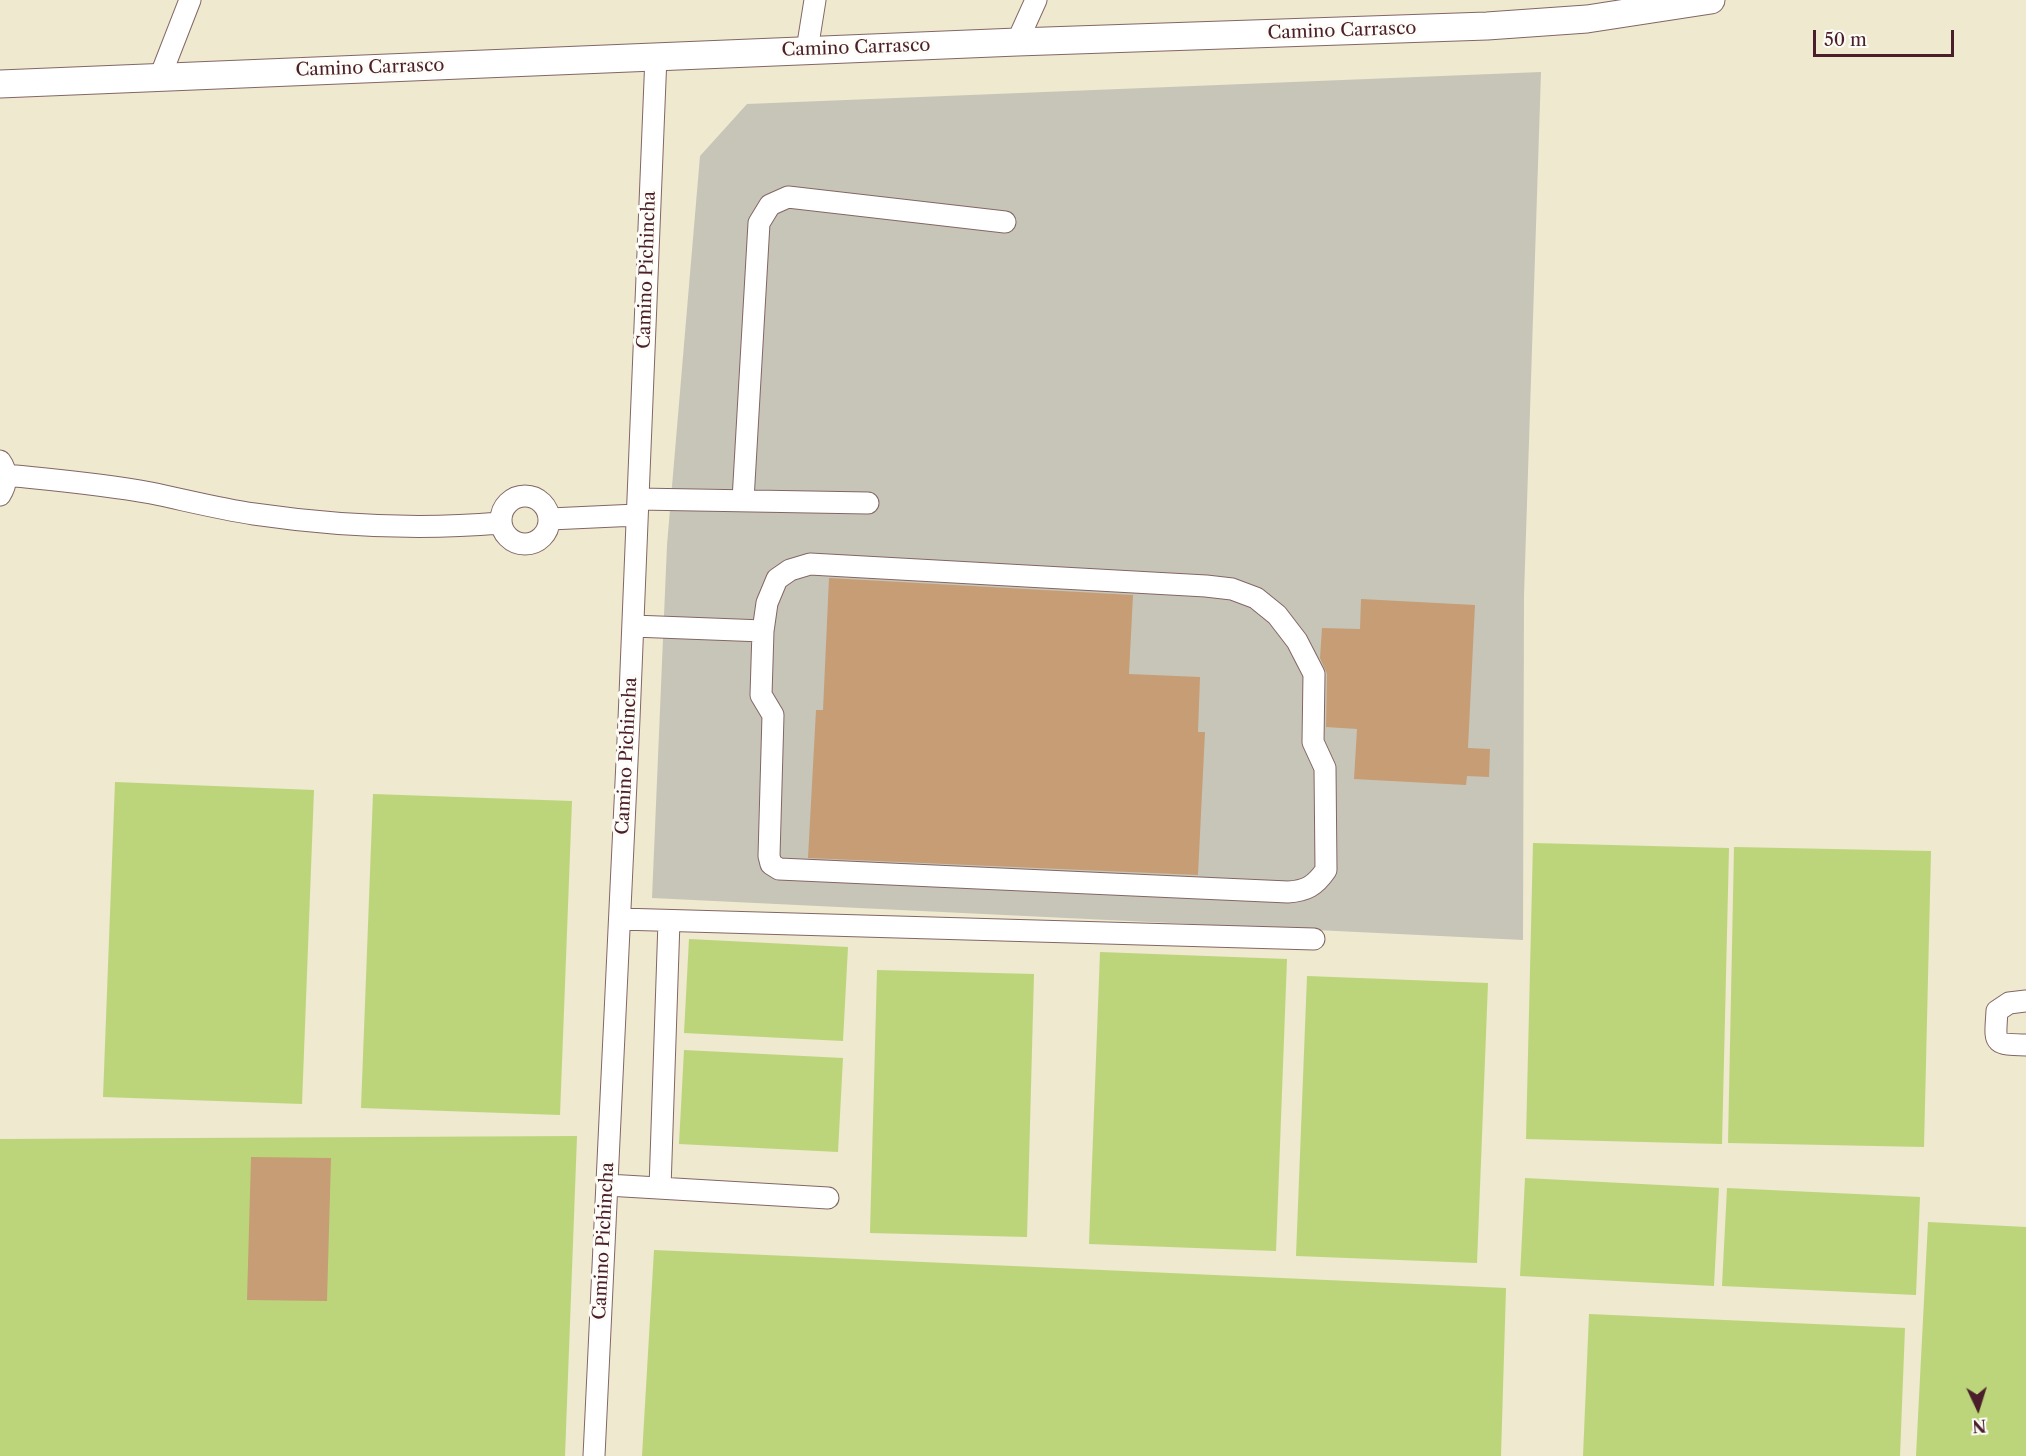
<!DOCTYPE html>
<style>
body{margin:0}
#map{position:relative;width:2026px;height:1456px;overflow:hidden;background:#eee9cf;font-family:"Libre Caslon Text",serif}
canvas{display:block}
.north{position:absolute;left:1948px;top:1378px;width:60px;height:60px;-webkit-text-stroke:4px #fdfcf7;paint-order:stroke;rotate:176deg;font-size:16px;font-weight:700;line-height:24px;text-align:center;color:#4a1f2b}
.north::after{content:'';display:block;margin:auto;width:21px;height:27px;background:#4a1f2b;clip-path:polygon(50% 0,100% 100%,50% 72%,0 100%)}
.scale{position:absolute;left:1813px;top:30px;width:141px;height:27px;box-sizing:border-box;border:3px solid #4a1f2b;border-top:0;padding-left:8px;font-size:18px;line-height:21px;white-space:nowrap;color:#4a1f2b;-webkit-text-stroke:4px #fdfcf7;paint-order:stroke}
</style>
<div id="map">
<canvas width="2026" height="1456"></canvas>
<div class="north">N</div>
<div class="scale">50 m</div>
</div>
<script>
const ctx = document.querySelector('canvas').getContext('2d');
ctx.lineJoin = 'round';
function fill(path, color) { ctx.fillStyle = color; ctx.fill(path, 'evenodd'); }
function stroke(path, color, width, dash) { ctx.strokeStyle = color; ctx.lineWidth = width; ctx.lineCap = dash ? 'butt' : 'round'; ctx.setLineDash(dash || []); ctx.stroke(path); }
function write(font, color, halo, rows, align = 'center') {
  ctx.font = font + ' "Libre Caslon Text",serif'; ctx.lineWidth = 6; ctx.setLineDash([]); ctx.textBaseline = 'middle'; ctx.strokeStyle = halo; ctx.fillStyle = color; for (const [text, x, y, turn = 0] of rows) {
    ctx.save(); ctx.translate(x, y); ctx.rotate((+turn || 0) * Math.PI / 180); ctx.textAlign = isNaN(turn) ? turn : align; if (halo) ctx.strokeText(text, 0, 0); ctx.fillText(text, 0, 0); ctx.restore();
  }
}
fill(new Path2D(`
 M1541,72l-17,523 -1,345 -871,-42 15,-353 33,-389 47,-52z`), '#c7c5b8');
fill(new Path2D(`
 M115,782l199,8 -12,314 -199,-7z
 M373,794l199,7 -12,314 -199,-7z
 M1533,843l196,5 -7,296 -196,-5z
 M1734,847l197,4 -7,296 -196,-4z
 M689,939l159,8 -5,94 -159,-8z
 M1100,952l187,7 -11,292 -187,-7z
 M877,970l157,4 -7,263 -157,-4z
 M1307,976l181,7 -11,280 -181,-7z
 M684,1050l159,8 -5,94 -159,-8z
 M577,1136l-12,320h-565v-317z
 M1525,1178l194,10 -5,98 -194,-10z
 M1727,1188l193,9 -4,98 -194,-9z
 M1928,1222l98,5v229h-110z
 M654,1250l852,38 -5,168h-859z
 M1589,1314l316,14 -5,128h-317z`), '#bcd57a');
fill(new Path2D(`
 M829,578l304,17 -4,79 71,3 -2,55h7l-7,143 -390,-17 8,-148h7z
 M1361,599l114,6 -7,143 22,1 -1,28 -22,-1 -1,9 -112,-6 3,-50 -31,-2 1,-53 -7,-16 2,-30 38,1z
 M251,1157l80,1 -4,143 -80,-1z`), '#c79d75');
const minor = new Path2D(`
 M1017,42l19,-42
 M807,50l8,-50
 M160,77l30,-77
 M0,461c8,11 7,23 0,34
 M6,475c49,5 97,9 145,18 34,7 69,16 103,21 82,12 164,16 246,9
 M501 520a24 24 0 1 1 48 0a24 24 0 1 1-48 0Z
 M638,499l230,4
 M743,500l16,-277 11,-18 18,-8 217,25
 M550,519l87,-4
 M810,564l396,22 26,3 24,9 21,17 20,26 17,33 -1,68 12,26 1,102c-11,16 -20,21 -38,22l-509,-23 -8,-5 -2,-8 4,-141 -12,-20 2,-64 4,-28 10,-24 13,-9z
 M633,626l130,5
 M620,919l694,20
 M2026,1001l-17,2 -12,8c-2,33 -5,33 29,34
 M607,1185l221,13
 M660,1188l9,-267
 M594,1456l35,-737 27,-663`);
const major = new Path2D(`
 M0,84l1017,-42 470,-16 100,-7 124,-19`);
stroke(minor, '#836664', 23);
stroke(major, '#836664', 29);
stroke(minor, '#fff', 21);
stroke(major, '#fff', 27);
write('18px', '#4a1f2b', '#fdfcf7', [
 ["Camino Carrasco",1342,31,-2],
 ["Camino Carrasco",856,48,-2],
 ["Camino Carrasco",370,68,-2],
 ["Camino Pichincha",647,270,-88],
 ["Camino Pichincha",627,756,-87],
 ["Camino Pichincha",604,1241,-87]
]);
</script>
